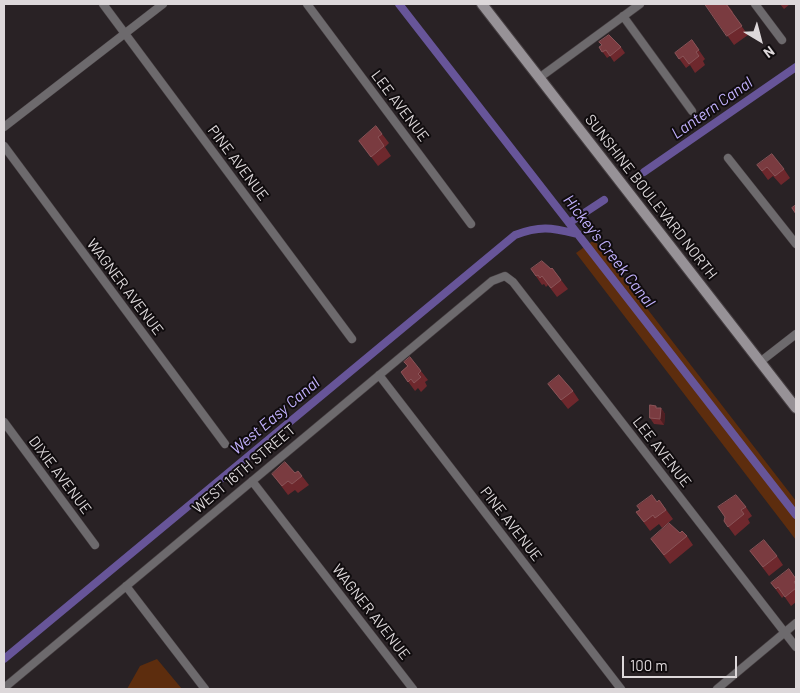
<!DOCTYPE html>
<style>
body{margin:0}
#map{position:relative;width:800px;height:693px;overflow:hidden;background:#292225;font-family:Barlow,sans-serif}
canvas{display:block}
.frame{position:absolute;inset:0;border:5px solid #ddd8da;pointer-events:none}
.north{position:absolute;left:735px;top:15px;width:50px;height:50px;-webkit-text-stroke:4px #100c0e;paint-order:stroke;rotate:143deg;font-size:14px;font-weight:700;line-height:20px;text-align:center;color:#ddd8da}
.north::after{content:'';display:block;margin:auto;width:18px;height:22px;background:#ddd8da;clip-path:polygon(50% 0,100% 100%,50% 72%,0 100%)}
.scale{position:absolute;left:622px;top:656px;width:115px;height:22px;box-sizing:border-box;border:2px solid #ddd8da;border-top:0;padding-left:6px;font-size:15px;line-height:18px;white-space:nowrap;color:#ddd8da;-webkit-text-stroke:4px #100c0e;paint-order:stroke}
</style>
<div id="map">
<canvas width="800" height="693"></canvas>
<div class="frame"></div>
<div class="north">N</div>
<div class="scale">100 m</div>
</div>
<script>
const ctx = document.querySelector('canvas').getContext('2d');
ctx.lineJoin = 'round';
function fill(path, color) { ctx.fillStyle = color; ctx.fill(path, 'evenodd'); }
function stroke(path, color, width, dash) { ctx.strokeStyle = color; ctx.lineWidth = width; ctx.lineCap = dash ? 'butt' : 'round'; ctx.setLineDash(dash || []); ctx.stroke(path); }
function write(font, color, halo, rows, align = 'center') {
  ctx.font = font + ' Barlow,sans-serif'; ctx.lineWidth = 4; ctx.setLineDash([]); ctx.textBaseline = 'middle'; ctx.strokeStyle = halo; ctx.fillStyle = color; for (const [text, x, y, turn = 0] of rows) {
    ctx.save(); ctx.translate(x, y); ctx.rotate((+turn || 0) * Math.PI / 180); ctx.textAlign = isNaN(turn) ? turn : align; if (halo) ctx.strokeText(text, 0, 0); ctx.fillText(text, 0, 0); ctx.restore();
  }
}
fill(new Path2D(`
 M594,240l202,261v39l-220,-287z
 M157,659l25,30h-55l13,-23z`), '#5d2d0e');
stroke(new Path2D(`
 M399,4l397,511
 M644,172l152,-105
 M569,223l35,-23
 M4,659l511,-424c26,-10 37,-7 63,-1`), '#675599', 8);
const street = new Path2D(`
 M103,4l249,335
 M307,4l164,220
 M755,4l27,36
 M623,16l69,95
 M539,78l101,-74
 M4,127l159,-123
 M4,146l221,298
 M728,158l68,86
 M760,362l36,-28
 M379,375l242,314
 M4,422l91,123
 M252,481l161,208
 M126,586l79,103
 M4,688l488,-407 13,-5 8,6 283,365
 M717,689l79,-66`);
const secondary = new Path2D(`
 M482,4l314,404`);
stroke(street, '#463f42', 9);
stroke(secondary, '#463f42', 12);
stroke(street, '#6d6a6d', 8);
stroke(secondary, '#979297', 10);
fill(new Path2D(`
 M705,4h22l6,8 -1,1 16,22 -14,10z
 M780,4h10l-6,5z
 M692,40l13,19 -2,2 2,4 -10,8 -5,-8 -4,3 -11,-15z
 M599,47h22l4,6 -11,9 -4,-6 -3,2z
 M376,126l13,17 -4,4 6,9 -13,10 -19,-25z
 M757,165l27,4 6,9 -9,7 -8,-9 -5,4z
 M552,268l16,21 -11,8 -9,-12 -2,2 -2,-3 -2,1 -11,-16h20z
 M404,362l17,9 7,9 -3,2 2,4 -6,6 -3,-4 -3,3 -14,-19 6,-6z
 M548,384l25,7 6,9 -11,9z
 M658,408h3l4,6 -1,11 -10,-1 -4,-6z
 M295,473l7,3 7,9 -11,8 -3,-3 -7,5 -16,-21z
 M659,500l14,19 -11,9 -3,-4 -9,7 -14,-19z
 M746,507l6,9 -4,3 2,4 -15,13 -11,-15z
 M680,533l7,3 6,9 -23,19 -19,-25z
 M750,551l27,5 6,9 -14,11z
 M796,579v23l-5,4 -7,-10 -2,2 -11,-15z`), '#6e282d');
fill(new Path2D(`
 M661,408l4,6 -1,11 -4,-6z`), '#4e1e22');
const building = new Path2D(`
 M705,4h21l16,22 -15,10z
 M609,35l12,12 -11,9 -4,-6 -4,2 -3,-5 3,-2 -3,-3z
 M692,40l7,10 -3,2 3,4 -10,8 -6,-8 -4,3 -4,-6z
 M376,126l6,8 -4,3 6,9 -13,11 -12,-16z
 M772,154l12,15 -9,7 -8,-9 -5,4 -5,-6z
 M796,205v9l-4,-6z
 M542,261l9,8 1,-1 9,12 -10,8 -9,-12 -2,2 -2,-3 -2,1 -5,-7z
 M410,357l11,14 -3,3 3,3 -7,6 -3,-4 -3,3 -7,-10 7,-6 -4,-4z
 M559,375l14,16 -12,9 -13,-16z
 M650,405l6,1v2h5l-1,11 -10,-1z
 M285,462l10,11 3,-2 4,5 -10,8 -4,-3 -6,5 -10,-12z
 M652,495l5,7 2,-2 7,10 -11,8 -2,-3 -9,7 -8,-10 4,-2 -3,-4z
 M736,495l10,12 -5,3 3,4 -16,13 -4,-6 1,-4 -7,-10z
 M669,523l11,10 2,-2 5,5 -23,19 -13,-16z
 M764,540l13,16 -14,11 -13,-16z
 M789,569l7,10v1l-2,2 2,3v3l-11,9 -7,-10 -2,2 -5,-6z`);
fill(building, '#7a3b40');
stroke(building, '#8a5458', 1);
write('15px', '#ddd8da', '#100c0e', [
 ["LEE AVENUE",400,106,53],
 ["PINE AVENUE",238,163,53],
 ["SUNSHINE BOULEVARD NORTH",651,197,52],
 ["WAGNER AVENUE",125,287,53],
 ["LEE AVENUE",662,452,52],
 ["WEST 16TH STREET",244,469,-40],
 ["DIXIE AVENUE",60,475,53],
 ["PINE AVENUE",511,524,52],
 ["WAGNER AVENUE",371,612,52]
]);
write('italic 16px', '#c2b1fe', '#100c0e', [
 ["Lantern Canal",712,108,-35],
 ["Hickey's Creek Canal",609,251,52],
 ["West Easy Canal",275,416,-40]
]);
</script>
